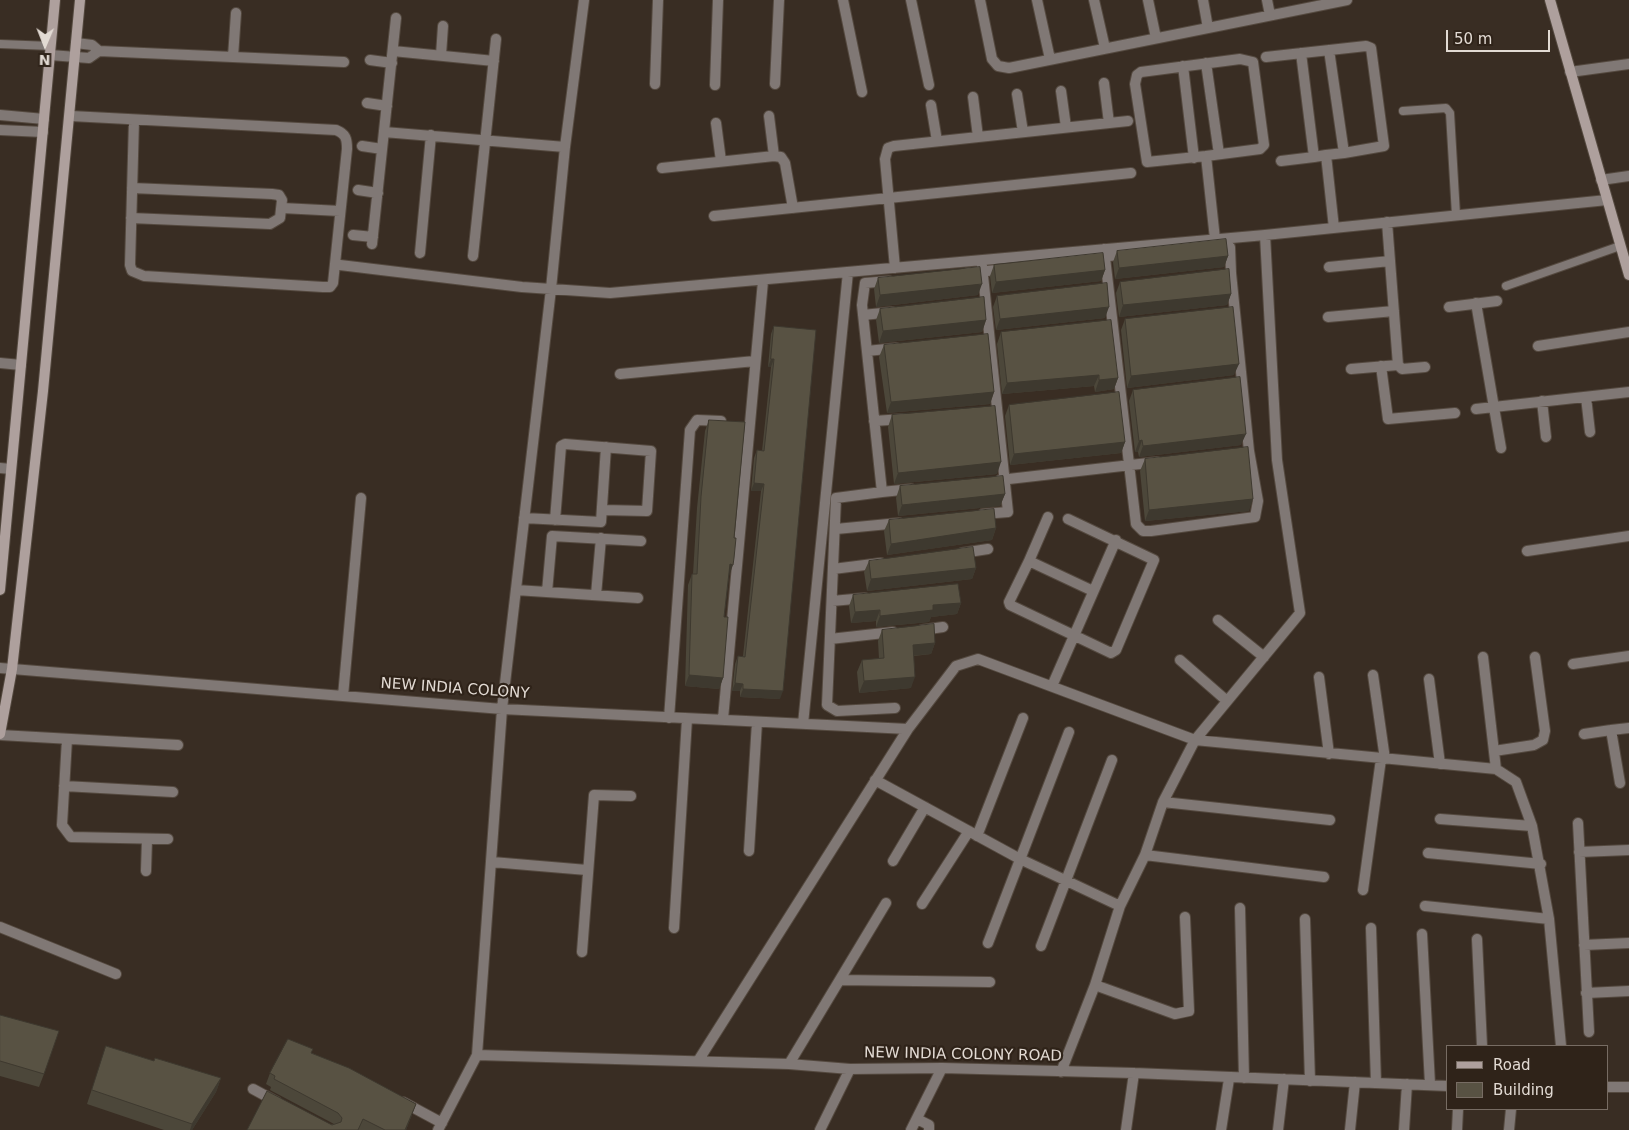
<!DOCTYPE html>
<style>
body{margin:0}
#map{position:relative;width:1629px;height:1130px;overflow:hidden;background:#392d23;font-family:"DejaVu Sans",sans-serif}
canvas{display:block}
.legend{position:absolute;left:1446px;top:1045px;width:162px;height:65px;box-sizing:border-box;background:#2f2319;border:1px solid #776c63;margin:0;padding:6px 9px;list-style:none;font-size:15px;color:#e2dad3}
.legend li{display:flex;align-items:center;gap:10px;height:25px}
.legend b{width:25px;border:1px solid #776c63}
.north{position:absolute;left:20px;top:20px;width:50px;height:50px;-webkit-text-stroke:4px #2f2319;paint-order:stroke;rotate:181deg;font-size:14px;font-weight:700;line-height:20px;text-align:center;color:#e2dad3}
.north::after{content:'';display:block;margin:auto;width:18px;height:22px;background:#e2dad3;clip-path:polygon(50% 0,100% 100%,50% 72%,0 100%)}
.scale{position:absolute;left:1446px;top:30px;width:104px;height:22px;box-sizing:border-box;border:2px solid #e2dad3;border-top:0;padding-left:6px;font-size:15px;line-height:18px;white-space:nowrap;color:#e2dad3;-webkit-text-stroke:4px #2f2319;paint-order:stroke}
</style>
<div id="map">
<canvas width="1629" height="1130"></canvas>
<ul class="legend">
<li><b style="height:6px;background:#aea09d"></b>Road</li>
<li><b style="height:14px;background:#585243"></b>Building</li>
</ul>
<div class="north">N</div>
<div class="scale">50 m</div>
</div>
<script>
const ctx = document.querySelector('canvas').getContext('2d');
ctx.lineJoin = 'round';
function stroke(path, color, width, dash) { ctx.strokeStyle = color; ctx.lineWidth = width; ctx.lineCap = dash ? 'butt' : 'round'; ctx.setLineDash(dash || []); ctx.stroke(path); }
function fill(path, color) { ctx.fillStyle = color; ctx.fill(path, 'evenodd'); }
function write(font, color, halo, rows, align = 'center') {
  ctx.font = font + ' "DejaVu Sans",sans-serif'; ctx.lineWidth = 4.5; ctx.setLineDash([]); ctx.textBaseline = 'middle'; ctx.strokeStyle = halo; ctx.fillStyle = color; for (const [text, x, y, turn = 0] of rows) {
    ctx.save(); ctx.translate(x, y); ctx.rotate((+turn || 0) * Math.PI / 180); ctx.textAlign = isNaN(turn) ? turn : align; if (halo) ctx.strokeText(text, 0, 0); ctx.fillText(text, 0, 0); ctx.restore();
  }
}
const lane = new Path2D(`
 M0,44l51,2
 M1403,111l43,-3 4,5 6,102
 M1506,286l114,-40`);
const street = new Path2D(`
 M843,0l19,92
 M911,0l18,85
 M980,0l12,59 6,7 11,2 338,-68
 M1037,0l13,59
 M1094,0l11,48
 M1148,0l8,38
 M1203,0l5,28
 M1267,0l3,15
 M76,43l16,2 7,6
 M1329,50l15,103 -18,2 8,73
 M393,51l101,10
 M1301,53l13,104 12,-2
 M50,55l39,3 10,-7 245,11
 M441,55l2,-29
 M233,57l3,-44
 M1266,57l100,-11 5,2 13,98 -40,7
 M370,60l22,3
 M1206,63l13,91
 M1183,66l11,92
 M1570,72l59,-8
 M1104,83l5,40
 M655,84l3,-84
 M775,84l4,-84
 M715,85l3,-85
 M1061,91l5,36
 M1017,94l6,38
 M973,97l5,40
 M367,103l20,3
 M931,105l6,36
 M0,115l44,4
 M71,116l265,14c10,4 11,9 11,19l-14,134 -3,4h-7l-179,-11 -12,-5 -2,-6 4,-145
 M769,116l5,40
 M716,123l5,38
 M0,130l43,2
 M384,132l181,15
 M362,146l20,3
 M1206,156l-59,6 -12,-78 2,-9 4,-3 99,-13 13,3 11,83 -4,4 -54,7 9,83
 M1281,161l33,-4
 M662,168l112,-12 7,1 4,6 8,45
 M1601,180l28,-4
 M358,190l20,3
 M282,208l58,3
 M714,216l417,-43
 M131,218l139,6 10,-6 2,-18 -3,-5 -7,-1 -140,-6
 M353,235l20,2
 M372,244l24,-226
 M1104,249l32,275 7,7h8l104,-14 3,-16 -9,-50 -18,-178 -1,-26 -7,-4 -9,1
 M420,253l11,-118
 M473,256l23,-217
 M1090,258l38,-4
 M340,265l182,22 88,6 655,-58 342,-35
 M982,266l26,246 -25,2
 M1329,267l61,-6
 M895,268l-10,-109 3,-11 6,-2 234,-25
 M968,273l38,-4
 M889,281l-24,2 -3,22 20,187 -46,6 -9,207 10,6 58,-3
 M1476,303l25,145
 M1449,307l48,-6
 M863,315l29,-3
 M1328,317l66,-6
 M1538,346l91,-14
 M867,351l29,-3
 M0,363l21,2
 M1398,365l4,4 23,-2
 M1381,366l7,53 67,-6
 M1351,369l47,-4 -11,-143
 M620,374l135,-13
 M1586,397l4,35
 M1542,401l4,36
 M1476,409l153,-17
 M874,421l29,-2
 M0,468l11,1
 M1000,480l157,-18
 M882,492l29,-3
 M524,518l77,4 5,-75
 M1068,519l86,41 -38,90 -5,3 -101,-48 -1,-3 20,-41 64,30
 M555,520l6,-74 4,-2 86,7 -4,60 -44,-1
 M836,529l63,-6
 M1527,551l102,-15
 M962,553l26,-4
 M1029,561l19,-44
 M833,569l48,-6
 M516,590l122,8
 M547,592l5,-56 89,5
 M596,595l5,-57
 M832,601l33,-3
 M1218,620l46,37
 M922,630l21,-3
 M830,639l63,-7
 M1483,657l13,112
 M1180,660l47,41
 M1573,664l56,-8
 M0,668l502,41 406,20
 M1373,675l12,84
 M1319,677l10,77
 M1429,679l11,85
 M1052,686l64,-146
 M343,696l18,-198
 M669,718l21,-288 7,-10 24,1
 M723,719l40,-438
 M803,724l45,-452
 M1584,734l27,-4
 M0,735l178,10
 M67,739l-5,86 9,12 97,2
 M1494,751l40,-6 9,-5 2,-9 -10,-74
 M875,780l145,79 100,47
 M1620,783l-9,-53 18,-2
 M64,786l109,6
 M1163,802l167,18
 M1440,819l92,7
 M1578,823l11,209
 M977,836l46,-118
 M749,851l8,-129
 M1579,852l50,-2
 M1428,853l113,11
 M1145,855l179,22
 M893,861l32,-54
 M492,862l95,8
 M146,871l1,-32
 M1363,890l18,-131
 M922,904l47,-73
 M1425,906l124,13
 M1240,908l4,170
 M1305,919l5,162
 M0,927l116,47
 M674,928l13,-209
 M1371,928l5,155
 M1422,934l8,150
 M1477,939l5,107
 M988,943l81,-211
 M1584,945l45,-2
 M1041,946l71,-186
 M582,952l12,-157 37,1
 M840,980l150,2
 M1095,985l80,29 14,-3 -4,-94
 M1586,993l43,-2
 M477,1055l312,9 61,5 92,-1 192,5 314,13
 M698,1061l210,-332 48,-63 22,-7 217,81 301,29 20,13 16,44 17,93 12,127
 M789,1064l97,-161
 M1061,1072l34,-87 25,-79 25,-51 18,-53 32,-62 105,-127 -23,-153 -12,-225
 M1608,1087h21
 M253,1089l24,13
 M403,1102l39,21
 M917,1119l12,6v5
 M438,1130l39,-75 25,-346 49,-420 14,-142 19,-147
 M820,1130l30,-61
 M911,1130l31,-62
 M1126,1130l8,-57
 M1221,1130l8,-51
 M1278,1130l6,-51
 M1350,1130l5,-48
 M1404,1130l3,-46
 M1457,1130l1,-21
 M1509,1130l2,-21`);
const secondary = new Path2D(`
 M1550,0l79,275
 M0,590l55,-590
 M0,734l12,-65 31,-278 37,-391`);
stroke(lane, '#54493f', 10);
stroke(street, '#54493f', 12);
stroke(secondary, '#54493f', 12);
stroke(lane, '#807875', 8);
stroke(street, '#807875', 10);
stroke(secondary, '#aea09d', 10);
fill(new Path2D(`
 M1117,251l111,5 -4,11 -109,12 -2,-17z
 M994,265l111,5 -4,11 -109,12 -2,-17z
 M878,278l100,17 -102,12 -2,-18z
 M1120,282l111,12 -4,11 -108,12 -3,-24z
 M997,296l108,22 -109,12 -3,-23z
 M880,309l106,11 -4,12 -103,11 -3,-23z
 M1125,319l109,56 -107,13 -6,-58z
 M774,326l6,373 -40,-2v-6h-8l3,-27 3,-8h5l18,-165h-10l3,-33 3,-8 5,1 9,-84h-3l3,-33z
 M1001,332l117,46 -4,11 -19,3 -1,-6 -92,8 -5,-50z
 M884,345l110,47 -4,12 -103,9 -8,-56z
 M1133,390l108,55 -102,12 -1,-5h-3l-6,-51z
 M1009,405l116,37 -4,11 -111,12 -5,-49z
 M892,415l105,59 -103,10 -6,-57z
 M709,420l20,155 -5,42 -1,61 -4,11 -34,-3 3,-101 4,-11h1l4,-66 8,-77z
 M1145,459l104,52 -104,10 -5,-50z
 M900,486l105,8 -5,12 -102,10 -2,-18z
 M889,520l107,8 -4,12 -105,15 -3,-24z
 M869,561l107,7 -4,11 -105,12 -3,-19z
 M853,595l108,8 -4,11 -26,3 -2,5 -53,5v-6l-25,2 -2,-17z
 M882,630l53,13 -4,11 -17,2 -3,32 -52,5 -2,-21 5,-12 17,-1 -1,-18z
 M0,1015l44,59 -5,13 -39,-11z
 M106,1046l48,15 67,17 -5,14 -24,38h-28l-77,-26z
 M312,1053l104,51 -10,26h-159l87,-6 -64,-34 1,-3 -5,-3 4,-11z`), '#4c473a');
fill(new Path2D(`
 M1228,256l-4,11 -109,12 4,-11z
 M1105,270l-4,11 -109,12 4,-11z
 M982,284l-4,11 -102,12 4,-12z
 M1231,294l-4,11 -108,12 4,-12z
 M1109,307l-4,11 -109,12 4,-11z
 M986,320l-4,12 -103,11 4,-12z
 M771,359h3l-3,8h-3z
 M1239,364l-5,11 -107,13 4,-12z
 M1099,375l-5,11 -92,8 5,-11z
 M1118,378l-4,11 -19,3 4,-12z
 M994,392l-4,12 -103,9 4,-11z
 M1246,434l-5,11 -102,12 4,-11z
 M1142,440l-4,12h-3l4,-11z
 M1125,442l-4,11 -111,12 4,-11z
 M1001,462l-4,12 -103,10 4,-11z
 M754,483l10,1 -3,7h-10z
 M1005,494l-5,12 -102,10 4,-11z
 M1253,499l-4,12 -104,10 4,-11z
 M996,528l-4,12 -105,15 4,-11z
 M730,564l3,1 -4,11z
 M976,568l-4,11 -105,12 4,-12z
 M961,603l-4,11 -26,3 -2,5 -53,5 4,-11 53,-11z
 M880,610l-4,11 -25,2 4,-11z
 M935,643l-4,11 -22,2 4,-11z
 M689,675l34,3 -4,11 -34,-3z
 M915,677l-4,11 -52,5 5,-12z
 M735,683l8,1 -3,7h-8z
 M743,689l40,2 -3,8 -40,-2z
 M221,1078l-5,14 -24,38h-2l2,-6z
 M416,1104l-10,26h-1z`), '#3e392f');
const building = new Path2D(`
 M1226,239l2,17 -109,12 -2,-17z
 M1103,253l2,17 -109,12 -2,-17z
 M980,267l2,17 -102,11 -2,-17z
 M1229,269l2,25 -108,11 -3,-23z
 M1107,283l2,24 -109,12 -3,-23z
 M984,297l2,23 -103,11 -3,-22z
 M1233,307l6,57 -108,12 -6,-57z
 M1111,320l7,58 -19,2v-5l-92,8 -6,-51z
 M774,326l42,4 -33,361 -40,-2v-5l-8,-1 3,-27 7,1 19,-173 -10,-1 3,-33 7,1 10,-92h-3z
 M988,334l6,58 -103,10 -7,-57z
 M1240,377l6,57 -103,12 -1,-6 -3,1 -6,-51z
 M1119,392l6,50 -111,12 -5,-49z
 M995,406l6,56 -103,11 -6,-58z
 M709,420l36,2 -11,116h2l-2,20 -1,7 -3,-1 -6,53h4l-5,61 -34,-3 3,-101h5l4,-77z
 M1248,447l5,52 -104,11 -4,-51z
 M1003,476l2,18 -103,11 -2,-19z
 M994,509l2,19 -105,16 -2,-24z
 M973,547l3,21 -105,11 -2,-18z
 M958,584l3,19 -28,2v5l-53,6v-6l-25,2 -2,-17z
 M934,624l1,19 -22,2 2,32 -51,4 -2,-21 22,-2 -2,-28z
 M0,1015l59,16 -15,43 -44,-13z
 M288,1039l25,10 -2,4 38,15 67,36 -11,26h-20l-22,-11 -5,11h-111l20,-39 65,34 9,-3 1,-4 -4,-5 -64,-34 1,-3 -5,-3z
 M106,1046l48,15 1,-3 66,20 -29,46 -100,-34z`);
fill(building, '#585243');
stroke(building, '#3e392f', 1);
write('15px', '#e2dad3', '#2f2319', [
 ["NEW INDIA COLONY",455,689,4],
 ["NEW INDIA COLONY ROAD",963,1055,1]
]);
</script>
